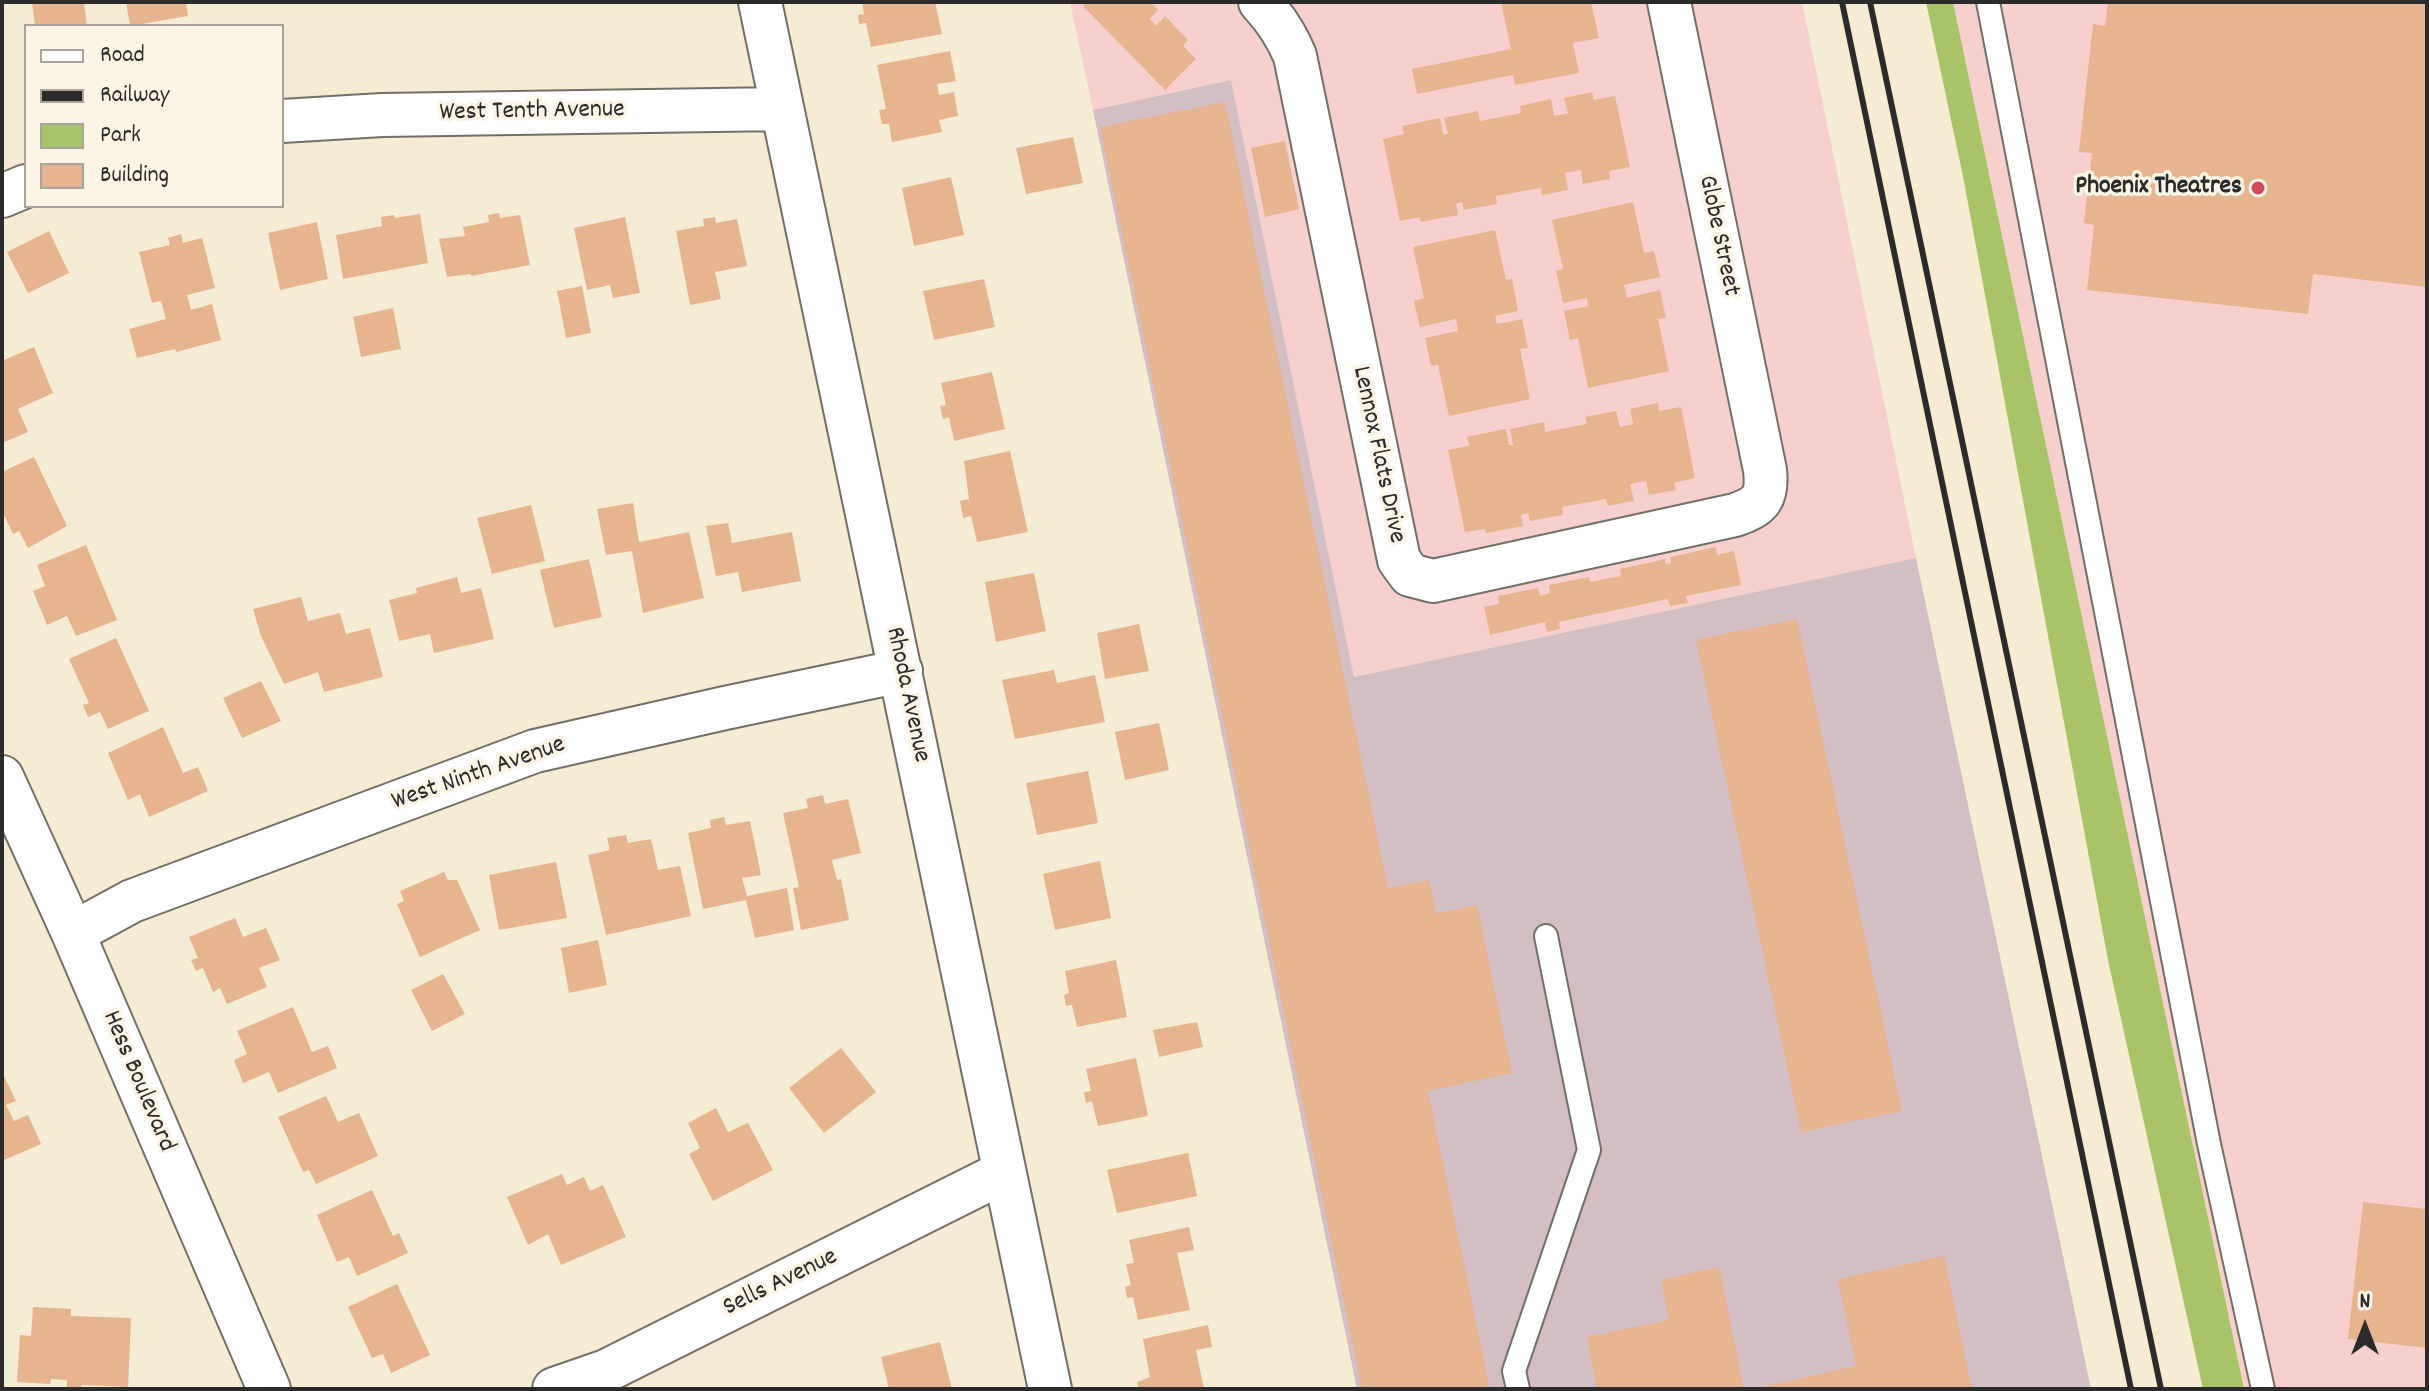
<!DOCTYPE html>
<style>
body{margin:0}
#map{position:relative;width:2429px;height:1391px;overflow:hidden;background:#f5ecd3;font-family:Dekko,sans-serif}
canvas{display:block}
.frame{position:absolute;inset:0;border:4px solid #2b2b2b;pointer-events:none}
.legend{position:absolute;left:24px;top:24px;width:260px;height:184px;box-sizing:border-box;background:#fcf5e5;border:2px solid #a8a49b;margin:0;padding:10px 14px;list-style:none;font-size:24px;color:#2b2b2b}
.legend li{display:flex;align-items:center;gap:16px;height:40px}
.legend b{width:40px;border:2px solid #a8a49b}
.north{position:absolute;left:2325px;top:1287px;width:80px;height:80px;-webkit-text-stroke:6px #fcf5e5;paint-order:stroke;rotate:0deg;font-size:22px;font-weight:700;line-height:32px;text-align:center;color:#2b2b2b}
.north::after{content:'';display:block;margin:auto;width:28px;height:36px;background:#2b2b2b;clip-path:polygon(50% 0,100% 100%,50% 72%,0 100%)}
</style>
<div id="map">
<canvas width="2429" height="1391"></canvas>
<div class="frame"></div>
<ul class="legend">
<li><b style="height:10px;background:#fff"></b>Road</li>
<li><b style="height:10px;background:#2b2b2b"></b>Railway</li>
<li><b style="height:22px;background:#a9c369"></b>Park</li>
<li><b style="height:22px;background:#e6b48e"></b>Building</li>
</ul>
<div class="north">N</div>
</div>
<script>
const ctx = document.querySelector('canvas').getContext('2d');
ctx.lineJoin = 'round';
function fill(path, color) { ctx.fillStyle = color; ctx.fill(path, 'evenodd'); }
function stroke(path, color, width, dash) { ctx.strokeStyle = color; ctx.lineWidth = width; ctx.lineCap = dash ? 'butt' : 'round'; ctx.setLineDash(dash || []); ctx.stroke(path); }
function write(font, color, halo, rows, align = 'center') {
  ctx.font = font + ' Dekko,sans-serif'; ctx.lineWidth = 7; ctx.setLineDash([]); ctx.textBaseline = 'middle'; ctx.strokeStyle = halo; ctx.fillStyle = color; for (const [text, x, y, turn = 0] of rows) {
    ctx.save(); ctx.translate(x, y); ctx.rotate((+turn || 0) * Math.PI / 180); ctx.textAlign = isNaN(turn) ? turn : align; if (halo) ctx.strokeText(text, 0, 0); ctx.fillText(text, 0, 0); ctx.restore();
  }
}
fill(new Path2D(`
 M1070,2h732l114,556 -562,119 -123,-597 -138,30z
 M1953,2h474v1387h-183z`), '#f7d0cd');
fill(new Path2D(`
 M1231,80l123,597 562,-119 175,831h-734l-264,-1279z`), '#d2bec3');
fill(new Path2D(`
 M1926,2h27l291,1387h-41l-95,-429 -145,-784z`), '#a9c369');
fill(new Path2D(`
 M32,2h52l3,24h-52z
 M126,2h60l2,14 -58,10z
 M862,2h73l7,32 -71,13 -5,-24 -7,1 -1,-9 6,-1z
 M1088,2h62l8,8 -8,9 6,7 9,-10 23,24 -5,6 13,13 -31,31 -82,-84z
 M1501,2h90l8,36 -26,5 6,30 -64,12 -2,-10 -96,19 -5,-25 99,-20z
 M2108,2h319v285l-114,-13 -5,40 -221,-24 7,-65 -10,-2 8,-70 -13,-1 14,-128 12,2z
 M950,51l6,30 -19,3 2,11 15,-3 4,24 -19,4 3,12 -50,10 -3,-18h-7l-3,-14 7,-1 -9,-44z
 M1592,92l2,8 21,-4 15,71 -21,4 1,8 -27,5 -2,-14 -16,3 3,17 -26,5 -1,-7 -45,8 1,8 -33,6 -2,-8 -6,2 2,11 -37,7 -1,-5 -20,4 -17,-82 21,-5 -2,-8 38,-8 3,16h5l-4,-16 34,-7 2,10 41,-8 -1,-7 31,-7 3,17 14,-3 -4,-15z
 M1225,102l163,786 41,-8 7,34 41,-9 35,168 -84,18 62,298h-128l-262,-1262z
 M1073,137l10,46 -57,11 -10,-46z
 M1285,141l14,68 -34,8 -14,-69z
 M951,177l13,58 -50,11 -12,-58z
 M1633,202l11,51 10,-2 6,26 -36,8 3,13 33,-8 6,28 -8,1 11,52 -81,17 -10,-50 -8,2 -6,-29 24,-5 -1,-8 -24,5 -7,-32 7,-2 -11,-49z
 M499,213l1,5 20,-3 10,50 -59,11v-2l-24,3 -8,-38 26,-3 -2,-9 26,-5 -1,-7z
 M420,214l8,49 -85,16 -7,-44 46,-9 -1,-9 13,-2 1,3z
 M625,217l15,76 -27,5 -3,-13 -23,5 -13,-62z
 M715,217l1,6 21,-4 10,47 -32,6 6,27 -31,6 -14,-74 28,-5 -1,-7z
 M317,222l11,57 -48,11 -12,-57z
 M1495,230l11,50 6,-1 6,32 -23,5 2,8 25,-5 6,29 -8,1 10,50 -81,17 -11,-51 -7,1 -6,-28 33,-7 -2,-12 -36,8 -6,-26 10,-3 -11,-51z
 M49,231l20,42 -41,20 -21,-41z
 M181,234l2,9 19,-5 13,50 -28,7 4,15 21,-6 9,36 -45,12 -1,-3 -38,9 -8,-29 37,-10 -5,-18 -9,2 -13,-51 31,-7 -2,-7z
 M984,279l11,48 -61,13 -11,-49z
 M582,286l9,47 -25,5 -9,-47z
 M393,308l8,41 -40,8 -8,-40z
 M34,347l19,46 -35,16 10,23 -26,11v-82z
 M992,372l13,57 -51,12 -5,-24 -6,2 -3,-13 6,-1 -5,-22z
 M1658,403l1,8 22,-4 14,71 -21,5 2,7 -27,5 -3,-14 -16,3 4,17 -26,5 -2,-7 -44,8 1,8 -33,6 -2,-8 -7,2 2,11 -37,7 -1,-4 -20,3 -17,-82 21,-4 -2,-9 39,-8 3,16h4l-3,-16 34,-7 1,10 42,-8 -2,-7 31,-6 4,16 13,-3 -3,-15z
 M1010,451l18,81 -51,10 -6,-26 -8,2 -3,-17 9,-2 -5,-38z
 M34,457l33,69 -39,22 -9,-17 -6,3 -11,-23v-39z
 M633,503l6,39 50,-10 15,66 -61,15 -11,-62 -26,4 -9,-46z
 M531,505l14,56 -53,13 -15,-56z
 M728,523l4,20 60,-11 9,49 -59,11 -4,-20 -22,4 -10,-50z
 M86,545l31,75 -41,16 -9,-20 -20,9 -14,-34 12,-5 -8,-21z
 M1716,547l1,8 17,-4 7,34 -55,11 2,7 -18,3 -2,-7 -109,23 1,7 -13,3 -2,-10 -55,13 -6,-28 15,-3 -1,-8 40,-8 2,8 10,-3 -1,-8 40,-8 1,5 31,-6 -1,-7 45,-10 1,5 5,-1 -1,-6z
 M589,559l13,58 -48,11 -14,-58z
 M1034,573l12,58 -50,11 -11,-60z
 M457,577l4,16 20,-5 13,51 -60,14 -4,-19 -31,7 -10,-41 28,-7 -1,-5z
 M301,597l7,24 32,-8 6,21 24,-6 13,49 -59,15 -6,-20 -34,12 -23,-48 -8,-27z
 M1797,619l105,492 -101,21 -105,-492z
 M1139,624l10,47 -44,8 -8,-46z
 M116,638l33,73 -41,18 -8,-17 -12,5 -5,-12 6,-2 -20,-44z
 M1054,670l3,13 38,-8 10,47 -90,17 -13,-59z
 M261,681l20,40 -39,17 -19,-40z
 M1159,723l10,47 -44,10 -10,-48z
 M163,727l20,46 15,-6 10,24 -59,26 -9,-23 -12,6 -20,-47z
 M1088,771l10,52 -61,12 -11,-52z
 M823,795l2,9 23,-5 13,54 -29,7 5,20 4,-1 8,41 -48,10 -8,-42 6,-1 -16,-74 25,-5 -2,-9z
 M724,817l2,8 24,-4 11,54 -19,3 5,18 40,-8 7,42 -39,8 -9,-38 -43,9 -15,-76 23,-5 -1,-8z
 M626,835l2,8 23,-4 7,31 22,-4 11,50 -85,19 -18,-80 22,-5 -3,-12z
 M1100,861l11,57 -56,12 -12,-56z
 M556,862l11,56 -68,12 -10,-55z
 M444,872l4,8h9l23,50 -60,27 -23,-53 7,-3 -4,-10z
 M235,918l8,19 23,-9 14,32 -21,8 8,19 -40,17 -7,-16 -7,4 -10,-24 -7,3 -5,-11 7,-2 -9,-21z
 M598,940l9,45 -38,8 -8,-45z
 M1116,960l11,57 -50,10 -5,-22 -6,1 -2,-11 5,-2 -4,-22z
 M443,974l22,40 -33,17 -21,-41z
 M293,1007l19,45 16,-6 9,22 -59,25 -9,-21 -26,11 -9,-23 13,-6 -10,-23z
 M1197,1022l6,25 -44,10 -6,-27z
 M841,1048l35,44 -52,41 -35,-45z
 M1136,1058l12,58 -50,10 -6,-25 -6,2 -2,-11 7,-1 -5,-22z
 M2,1072l14,29 -10,4 8,16 14,-6 13,29 -39,17z
 M326,1096l12,26 21,-9 19,43 -62,28 -7,-14 -6,2 -25,-55z
 M716,1108l12,24 20,-9 25,47 -60,31 -24,-47 11,-6 -12,-25z
 M1188,1153l9,43 -80,17 -10,-43z
 M562,1174l5,11 17,-8 6,14 13,-6 23,52 -65,28 -13,-31 -20,11 -21,-48z
 M372,1190l21,46 6,-3 9,20 -51,23 -8,-19 -12,5 -20,-47z
 M2363,1202l64,7v139l-79,-9z
 M1189,1227l5,23 -17,3 13,57 -52,10 -5,-23 -6,1 -2,-11 6,-2 -5,-21 8,-1 -5,-23z
 M1944,1256l28,133h-219l103,-23 -18,-87z
 M1719,1267l25,122h-147l-10,-52 82,-17 -8,-40z
 M397,1284l33,71 -39,18 -8,-19 -11,4 -24,-51z
 M33,1307l38,2v7l60,2 -3,69 -47,-2v4h-14v-9l-16,-1 -1,5 -33,-2 3,-47 11,1z
 M1208,1325l4,22 -16,3 8,39h-65l-2,-7 13,-5 -7,-38z
 M940,1342l12,47h-63l-8,-32z`), '#e6b48e');
const service = new Path2D(`
 M1988,2l221,1142 54,245
 M1518,1389l-4,-18 75,-221 -43,-214`);
const minor = new Path2D(`
 M760,2l290,1387
 M1260,2c16,17 26,32 35,54l104,504 11,15 23,6 302,-66c26,-9 33,-17 30,-45l-96,-468
 M282,121l100,-6 400,-6
 M2,196l24,-10
 M2,777l71,156 196,456
 M73,933l59,-32 403,-150 190,-43 176,-37
 M554,1389l52,-18 398,-199`);
stroke(service, '#726f66', 26);
stroke(minor, '#726f66', 46);
stroke(service, '#fff', 22);
stroke(minor, '#fff', 42);
stroke(new Path2D(`
 M1842,2l289,1387
 M1870,2l291,1387`), '#2b2b2b', 6);
for (const [x, y, r, color] of [
 [2258,188,8,"#d1495b"]
]) { const dot = new Path2D(); dot.arc(x, y, r, 0, 2 * Math.PI); ctx.fillStyle = color; ctx.fill(dot); stroke(dot, '#fcf5e5', 3); }
write('26px', '#2b2b2b', '#fcf5e5', [
 ["West Tenth Avenue",532,113,-1],
 ["Globe Street",1717,236,78],
 ["Lennox Flats Drive",1377,455,78],
 ["Rhoda Avenue",906,695,78],
 ["West Ninth Avenue",479,775,-19],
 ["Hess Boulevard",137,1082,67],
 ["Sells Avenue",781,1284,-26]
]);
write('bold 26px', '#2b2b2b', '#fcf5e5', [
 ["Phoenix Theatres",2242,188]
], 'right');
</script>
